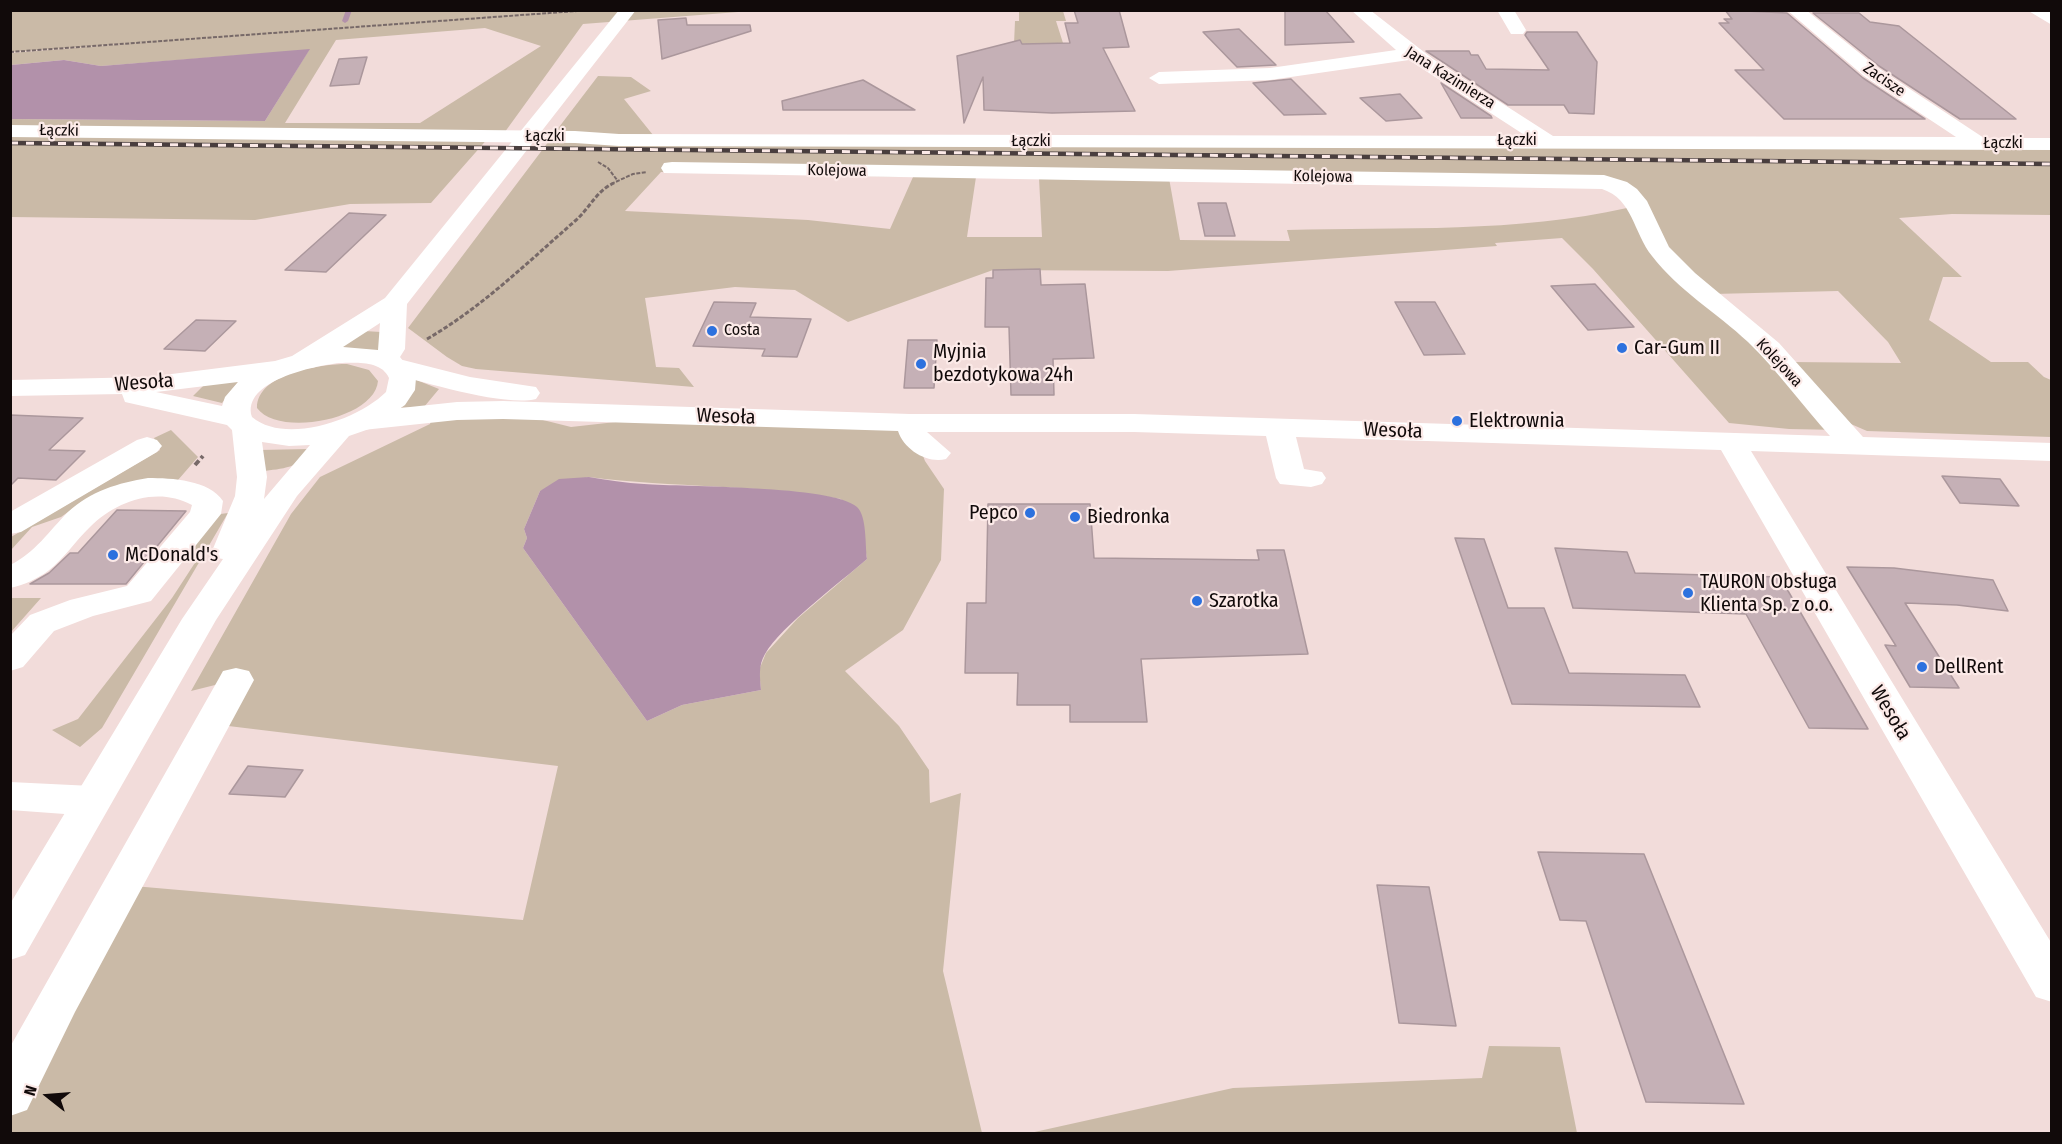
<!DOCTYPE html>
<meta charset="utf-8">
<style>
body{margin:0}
#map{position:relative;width:2062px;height:1144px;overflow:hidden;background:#f2dcda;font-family:"Fira Sans Condensed",sans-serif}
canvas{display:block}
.frame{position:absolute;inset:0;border:12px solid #110a0a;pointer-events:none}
.north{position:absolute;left:18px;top:1066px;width:60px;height:60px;-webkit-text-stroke:4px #fceae8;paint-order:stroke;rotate:287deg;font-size:16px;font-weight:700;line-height:24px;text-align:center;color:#110a0a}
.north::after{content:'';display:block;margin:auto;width:21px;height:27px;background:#110a0a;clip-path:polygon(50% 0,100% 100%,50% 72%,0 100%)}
</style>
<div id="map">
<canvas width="2062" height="1144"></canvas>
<div class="frame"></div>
<div class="north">N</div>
</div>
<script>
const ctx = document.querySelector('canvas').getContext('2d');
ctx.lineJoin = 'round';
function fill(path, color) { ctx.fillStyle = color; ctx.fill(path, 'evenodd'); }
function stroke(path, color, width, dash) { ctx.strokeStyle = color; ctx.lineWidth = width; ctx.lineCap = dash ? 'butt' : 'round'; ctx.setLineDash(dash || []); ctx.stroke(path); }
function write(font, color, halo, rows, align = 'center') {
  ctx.font = font + ' "Fira Sans Condensed",sans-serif'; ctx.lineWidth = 4.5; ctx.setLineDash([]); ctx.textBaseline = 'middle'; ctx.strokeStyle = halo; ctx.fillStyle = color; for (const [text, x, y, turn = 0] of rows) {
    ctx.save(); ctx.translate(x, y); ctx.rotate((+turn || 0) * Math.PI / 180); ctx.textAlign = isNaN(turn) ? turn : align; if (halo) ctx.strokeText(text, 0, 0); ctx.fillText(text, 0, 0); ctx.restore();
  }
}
fill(new Path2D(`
 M11,11h740l-168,13 -81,112h-12l-59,67 -81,1 -95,16 -244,-3v-98l254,2 44,-71 -208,16 -37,-6 -53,5v-12l139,-11 -139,10zM485,28l56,18 -121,77h-135l51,-83z
 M1019,11h44l3,10h-10l7,22 -49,1 1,-23h4z
 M598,76l33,1 20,14 -27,8 29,36h-100z
 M552,137l1499,7v71l-99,-1 -53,4 63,59h-19l-14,43 62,42h37l16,15 7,3v57l-184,-6 -23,-10 -54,-59 111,1 -13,-21 -50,-51 -125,3 127,136 -51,-1 -60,-6 -136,-154 -31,-31 -67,5 2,3 -329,25 -175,-1 -145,52 -53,-32 -60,-3 -90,11 11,69 23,1 15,19 -218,-18 -14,-3 -15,-9 -39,-29zM661,172l252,5 -23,52 -82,-9 -183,-9zM976,177l63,1 3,59h-75zM1169,178l433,8 12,5 13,17c-110,25 -227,19 -340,22l3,11 -110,-1z
 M364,331l17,1 4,19 -60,-4z
 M347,364l22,6 9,11c-3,38 -99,57 -121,27 0,-35 64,-44 90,-44z
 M245,373l-23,30 -29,-7 13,-13z
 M414,379l25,10 -15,18 -31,1z
 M503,410l68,17 107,-12 232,8 15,38 19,28 -3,71 -38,70 -58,41 54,55 30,44 1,33 31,-10 -18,178 39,162 -971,1 -1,-39 112,-210 401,35 35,-154 -346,-42 23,-44 -44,11 100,-177 29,-37 110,-53 3,-10zM589,477c84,11 169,7 252,22l23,41 3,19 -69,59 -32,35 -7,17 2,20 -79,15 -35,16 -124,-173 4,-10 -3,-9 16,-38z
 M171,430l27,27 -20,23 -93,20 -24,17 -29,10 -21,23v-13l149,-87 -6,-12z
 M309,449c-6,19 -29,20 -46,22l-4,-21z
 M228,513l-126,215 -22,19 -28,-17 26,-11 94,-121 30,-46h-16l27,-37z
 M11,598h30l-30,34 -1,-34z
 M1489,1046l71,1 17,86h-547l203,-45 249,-10z`), '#cabaa7');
fill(new Path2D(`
 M310,49l-45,72 -254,-2v-54l53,-5 37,6z
 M589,477c18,3 37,6 55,7 39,3 189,1 213,23 10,9 8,38 10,52 -26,23 -86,67 -102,95 -7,12 -5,23 -4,36l-79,15 -35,16 -124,-173 4,-10 -3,-9 16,-38 19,-12z`), '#b291aa');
fill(new Path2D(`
 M346,10h6l-4,11 -3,2 -3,-2z`), '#b291aa');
const building = new Path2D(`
 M1074,10h45l10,37 -26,1 32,63 -83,2 -68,-3 -1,-33 -19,46 -7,-67 63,-16 2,4 48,-1 -5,-20h13z
 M1285,10h40l29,32 -69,3z
 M1725,10l62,3 76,65 62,41h-141l-49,-49h29l-45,-47h10l-5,-4h8z
 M1813,13h46l11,9 29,4 117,93h-56l-81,-53z
 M686,18l1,7h63l1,6 -89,28 -4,-39z
 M1239,29l37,36 -39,2 -34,-35z
 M1527,32h50l20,30 -3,52 -25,-1 -5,-8h-56l-82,-54h43l2,4h7l8,14 63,1 -24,-35z
 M367,57l-8,27 -29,2 9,-27z
 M1291,79l35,35 -42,1 -31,-32z
 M863,80l52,30h-132l-1,-9z
 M1441,83l50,33 1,2h-31z
 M1400,94l22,24 -36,3 -26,-23z
 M1198,203h28l9,33h-30z
 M349,213l37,2 -60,57 -41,-2z
 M1040,269l1,16 44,-1 9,74 -41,1 1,36h-43l-2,-68h-24l1,-49h7v-8z
 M1595,284l39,43 -46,3 -37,-44z
 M714,302l42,1 -6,14 61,2 -14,38 -35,-1 3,-7 -72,-3z
 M1395,302h40l30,52 -41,1z
 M196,320l40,1 -31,30 -41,-2z
 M908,340h29l-3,48h-30z
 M10,415l73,3 -34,32 36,1 -29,29 -38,-2 -8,8z
 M1942,476l58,3 19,27 -59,-3z
 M988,504h102l4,54 165,2 -2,-10h27l24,104 -167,5 6,63h-77v-17h-53l1,-32h-53l2,-70h19z
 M117,510l69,1 -60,73h-96l19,-11 21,-20h8z
 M1455,538l29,1 24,69h36l25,65 116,2 15,32 -188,-3z
 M1555,548l72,4 8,21 145,4 88,152 -59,-1 -63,-114 -173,-6z
 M1847,567l47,1 99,12 15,31 -51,-6 -52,-2 54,85 -49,-1 -25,-42 11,1z
 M248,766l55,4 -18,27 -56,-3z
 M1538,852l106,2 100,250 -98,-2 -60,-181 -26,-1z
 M1377,885l52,2 27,139 -57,-3z`);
fill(building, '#c5b0b6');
stroke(building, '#ab979c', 1.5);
stroke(new Path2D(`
 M10,52l581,-42
 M598,162l10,6 9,12
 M611,184l22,-10 14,-2`), '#776968', 2, [4, 1.5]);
stroke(new Path2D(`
 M427,339c54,-31 101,-77 148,-118 15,-13 21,-30 39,-38`), '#776968', 3, [4.5, 2]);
stroke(new Path2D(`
 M195,465l8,-9`), '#776968', 4, [6, 3]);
fill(new Path2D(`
 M1351,10h19l63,49 120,77 403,1 -92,-61 -77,-66h19l72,58 106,70h68v12l-1433,-4 -44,-3 -565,-6v-12l565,6 44,3 907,2 -117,-76 -139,20 -111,4 -10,-6 10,-6 111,-4 126,-18z
 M1497,10h17l12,20 -3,4h-12z
 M2027,10l25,2v13z
 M672,162l932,13 23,7 10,7 10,12 22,46 26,26 84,70 84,94 189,6v18l-301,-10 301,493v58l-16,-5 -315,-547 -425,-13 8,32 18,3 4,6 -4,6 -11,3 -31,-3 -4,-6 -10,-42 -132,-4h-207l24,21 -5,6c-18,5 -42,-9 -48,-28l-395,-12 -46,1 -94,10 -10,-3 -4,-6 4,-6 10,-3 94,-10 46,-1 407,13h224l696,22c-27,-30 -54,-67 -82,-94 -31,-29 -70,-52 -96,-86 -19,-24 -19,-57 -50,-67l-938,-16 -3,-5 3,-5z
 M395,358l75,19 66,10 4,6 -4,6c-33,8 -115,-18 -151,-27l-4,-6 4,-6z
 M147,437l10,3 5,6 -5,6 -136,80 -11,2v-22l127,-72z
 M148,478c24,0 61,2 75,23l-2,13 -70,87 -58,15 -39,15 -31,36 -13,4v-35l20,-21 40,-15 57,-14 63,-74 2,-7c-35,-19 -76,-4 -102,22 -15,14 -25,31 -42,44 -11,8 -24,14 -38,17v-23c25,-12 39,-34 58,-53 23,-21 50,-29 80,-34z
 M236,668l13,3 5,9 -179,332 -48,98 -17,6v-69l208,-367 5,-9z
 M10,782l82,4 14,5 6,10 -6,10 -14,5 -82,-6z`), '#fff');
fill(new Path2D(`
 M619,10h17l-229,294 -2,45 -5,8 16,21 -1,12 -10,15 -33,23 -23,8 -52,60 -81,124 -191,335 -15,5v-56l172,-285 41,-60 -6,-1 -5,-7 23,-55 2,-19 -5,-47 -5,-5 -102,-23 -3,-8 -112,2v-16l138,-3 127,-16 17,-5 93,-58zM380,323l-2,27 -35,-3zM339,363c16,0 42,-3 50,15l-3,14c-28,28 -101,53 -134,25 -11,-36 62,-51 87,-54zM238,382l-13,15 -3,9 -66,-14zM262,442l27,4 21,-1 -46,54 3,-22z`), '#fff');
const rail = new Path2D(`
 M10,143l2042,21`);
stroke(rail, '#493e3e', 4.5);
stroke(rail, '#fceae8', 3, [8]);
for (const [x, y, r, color] of [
 [712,331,6,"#2d71de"],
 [1622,348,6,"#2d71de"],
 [921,364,6,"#2d71de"],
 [1457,421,6,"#2d71de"],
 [1030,513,6,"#2d71de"],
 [1075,517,6,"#2d71de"],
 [113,555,6,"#2d71de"],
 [1688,593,6,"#2d71de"],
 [1197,601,6,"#2d71de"],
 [1922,667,6,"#2d71de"]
]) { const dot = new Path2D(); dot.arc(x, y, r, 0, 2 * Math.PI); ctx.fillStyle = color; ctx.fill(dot); stroke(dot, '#fceae8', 2); }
write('16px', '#110a0a', '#fceae8', [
 ["Jana Kazimierza",1450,78,32],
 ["Zacisze",1884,80,35],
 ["Łączki",59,131,1],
 ["Łączki",545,137],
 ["Łączki",1517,141],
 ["Łączki",1031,142],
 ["Łączki",2003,144],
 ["Kolejowa",837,171,1],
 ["Kolejowa",1323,177,1],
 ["Kolejowa",1779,363,47]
]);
write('16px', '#110a0a', '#fceae8', [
 ["Costa",724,331]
], 'left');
write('20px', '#110a0a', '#fceae8', [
 ["Car-Gum II",1634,348],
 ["Myjnia",933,352],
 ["bezdotykowa 24h",933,375],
 ["Elektrownia",1469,421],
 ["Pepco",1018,513,"right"],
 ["Biedronka",1087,517],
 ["McDonald's",125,555],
 ["TAURON Obsługa",1700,582],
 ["Klienta Sp. z o.o.",1700,605],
 ["Szarotka",1209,601],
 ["DellRent",1934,667]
], 'left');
write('20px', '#110a0a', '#fceae8', [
 ["Wesoła",144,383,-4],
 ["Wesoła",726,417,2],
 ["Wesoła",1393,431,2],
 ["Wesoła",1890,713,59]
]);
</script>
